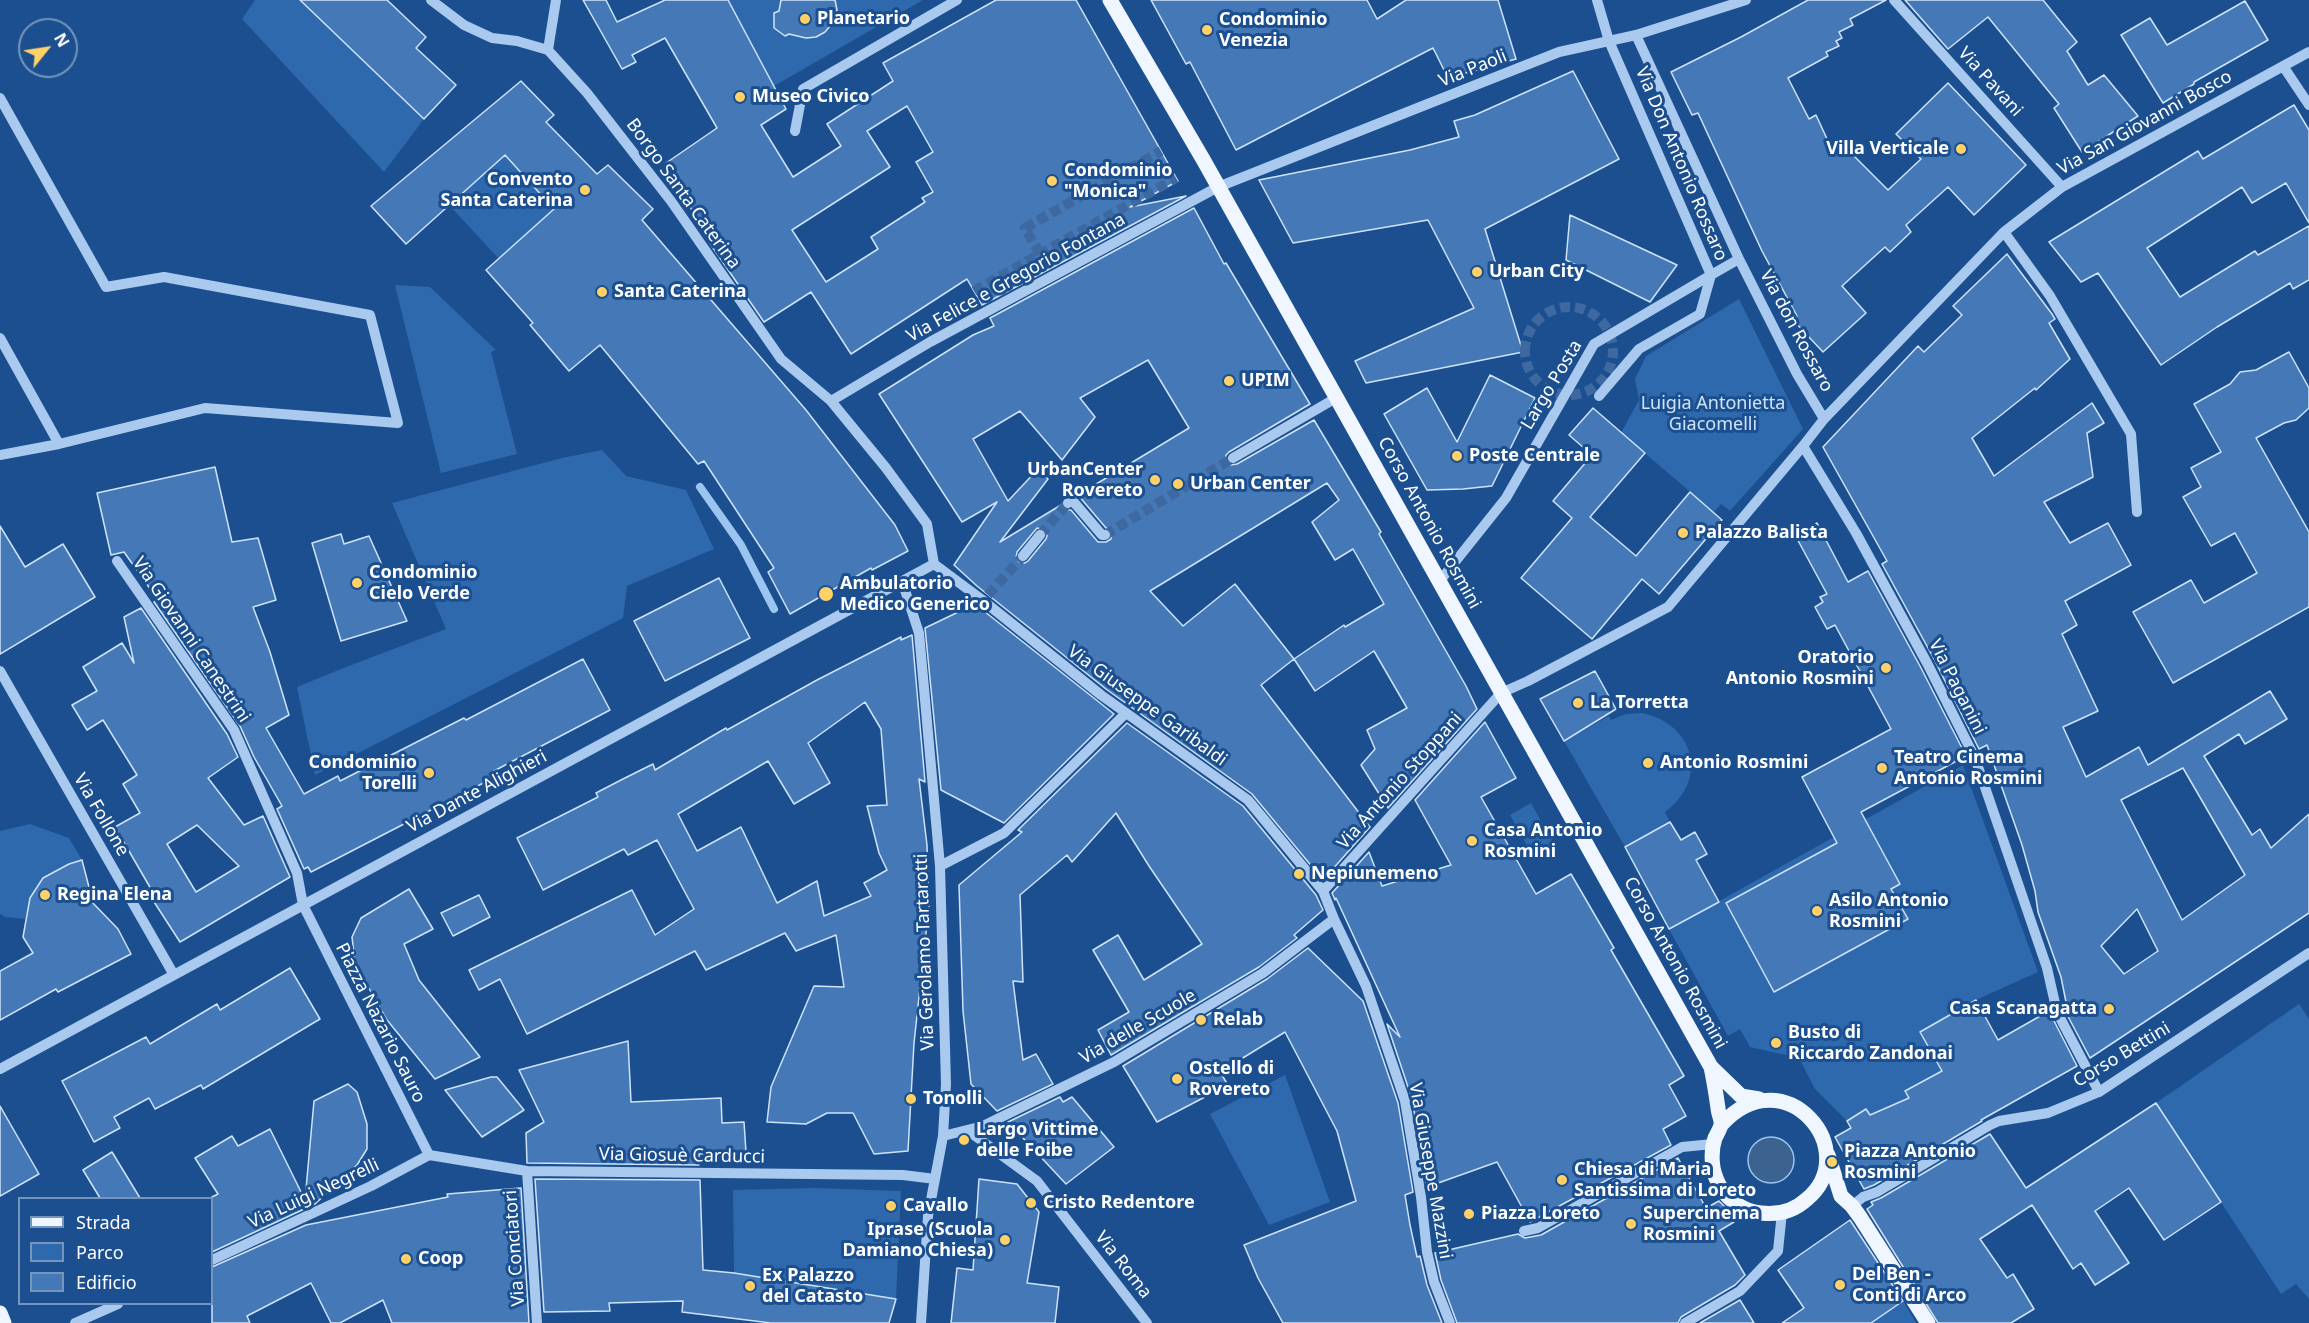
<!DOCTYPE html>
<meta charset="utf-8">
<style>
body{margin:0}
#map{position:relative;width:2309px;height:1323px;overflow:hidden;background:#1b4f8f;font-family:"Noto Sans",sans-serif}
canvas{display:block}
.legend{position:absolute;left:18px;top:1197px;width:195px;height:108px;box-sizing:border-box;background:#1b4f8f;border:2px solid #7695bc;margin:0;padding:8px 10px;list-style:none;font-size:18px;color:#fff}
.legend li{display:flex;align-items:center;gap:12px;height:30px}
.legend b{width:30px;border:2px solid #7695bc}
.north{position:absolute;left:18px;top:18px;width:60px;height:60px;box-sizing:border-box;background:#1b4f8f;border:2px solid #7695bc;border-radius:50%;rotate:60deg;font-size:16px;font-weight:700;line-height:24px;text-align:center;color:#fff}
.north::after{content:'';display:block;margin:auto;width:21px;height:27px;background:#ffd166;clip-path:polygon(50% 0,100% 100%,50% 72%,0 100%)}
</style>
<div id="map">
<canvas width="2309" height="1323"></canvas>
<ul class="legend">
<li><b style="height:8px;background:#f0f6ff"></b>Strada</li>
<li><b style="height:16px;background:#2e69ad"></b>Parco</li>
<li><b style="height:16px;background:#4478b7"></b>Edificio</li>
</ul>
<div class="north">N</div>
</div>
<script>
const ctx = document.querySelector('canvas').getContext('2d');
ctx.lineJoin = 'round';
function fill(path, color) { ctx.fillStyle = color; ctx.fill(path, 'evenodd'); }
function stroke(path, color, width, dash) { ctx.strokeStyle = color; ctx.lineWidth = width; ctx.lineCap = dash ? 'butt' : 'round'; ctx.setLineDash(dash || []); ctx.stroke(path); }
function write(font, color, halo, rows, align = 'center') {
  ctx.font = font + ' "Noto Sans",sans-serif'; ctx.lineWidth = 6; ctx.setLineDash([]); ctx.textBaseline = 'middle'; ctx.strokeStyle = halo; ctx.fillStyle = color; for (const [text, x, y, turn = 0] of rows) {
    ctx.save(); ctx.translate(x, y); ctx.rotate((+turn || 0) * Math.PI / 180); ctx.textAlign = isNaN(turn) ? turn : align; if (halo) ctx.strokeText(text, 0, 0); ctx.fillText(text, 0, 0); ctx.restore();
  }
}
fill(new Path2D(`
 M255,0h45l124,119 -40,53 -142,-153z
 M728,0h195l-149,86z
 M505,155l49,54 -55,50 -50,-54z
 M395,285l35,2 66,63 -5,2 26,102 -76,19z
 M1739,299l64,130 -73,82 -9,-7 -7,8 -93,-79 18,-33 -4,-21 11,-23z
 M602,450l24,26 60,14 28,59 -87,37 -4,32 -308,157 -18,-88 44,-18 105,-40 -54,-126 170,-45z
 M1642,713c53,11 67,67 23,99l5,10 -45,25 -61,-106 45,-25 2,4 15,-6z
 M1963,765l75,207 -62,28 -56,32 22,39 -37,20 5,10 -40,14 -4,-5 -19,11 -32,-32 -16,-31 -49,-11 -10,-18 -12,7 -59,-107z
 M1531,803l24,43 -21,12 -24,-43z
 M30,824l39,14 13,22c-35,11 -48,24 -57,59l-20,-2 -5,-3v-83z
 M2299,1004l10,15v280l-13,-15 -15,10 -125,-191z
 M1285,1075l45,127 -61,23 -59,-111z
 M815,1188l86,3 -5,108 -162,-26 -1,-83z
 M1903,1301l13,22h-45z`), '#2e69ad');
const water = new Path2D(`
 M1748 1160a23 23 0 1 1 46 0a23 23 0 1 1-46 0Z`);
fill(water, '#3c6290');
stroke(water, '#9cc4f0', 1.5);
stroke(new Path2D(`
 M700,487l41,58 33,64`), '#9cc4f0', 8);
const building = new Path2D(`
 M300,0h87l39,37 -10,11 40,37 -32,34z
 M583,0h23l11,22 48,-22h63l58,109 -25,16 32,52 48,-31 -14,-22 66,-43 -10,-18 113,-63h80l102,181 -48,26 56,-11 -204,109 -15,-26 -116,75 -40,-62 -47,30 -53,-77 -45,-82 51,-35 -52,-90 -33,17 4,7 -14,7zM907,106l26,46 -17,10 17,30 -11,6 3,4 -54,35 7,12 -52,33 -34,-52 98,-63 -23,-36z
 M781,0h54l2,10 -2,10 -10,12 -9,5 -10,1 -17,-4 -4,2 -11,-8v-15l5,-2z
 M1151,0h216l10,19 29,-19h92l18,59 -68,19 -15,-30 -197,102 -46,-88 -4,2z
 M1808,0h78l-36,19 3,6 -14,7 3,6 -6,3 3,5 -13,6 2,4 -40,22 21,41 7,-4 18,39 10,-8 44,44 33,-31 -25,-25 52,-51 78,82 -52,50 -26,-28 -42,38 5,7 -21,20 -5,-5 -43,39 24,27 -43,39 -30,-32 4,-4 -35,-65 -64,-138 -6,2 -21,-43 70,-35z
 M1905,0h138l34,42 -10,9 21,34 16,-10 34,41 -56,36 -28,-44 5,-4 -71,-87 -40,32z
 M2245,1l23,39 -74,42v2l-31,19 -42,-68 29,-17 17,27z
 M1573,71l46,88 -134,70 38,123 -157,31 -11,-22 119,-53 -46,-88 -135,23 -34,-63 151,-30 49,-13 -5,-16 21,-6z
 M521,81l33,34 -8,7 51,52 11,-9 45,44 -11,11 164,190 89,115 13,26 -36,19 -1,-2 -81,46 -22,-42 6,-4 -70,-107 -6,3 -98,-119 -31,26 -39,-46 3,-2 -47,-53 68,-61 -49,-54 -99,89 -35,-38z
 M2294,105l15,25v93l-23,-40 -34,20 -10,-16 -95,61 33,49 75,-46 3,4 51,-29v54l-16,9 -3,-6 -73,44 -56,38 -63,-92 -17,9 -32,-40 149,-91 5,8z
 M1194,208l30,56 2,-1 84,141 -81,48 -3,3v6l4,4 7,-1 77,-44 67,112 -2,2 87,152 11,23 -89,99 -27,-43 14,-16 -8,-19 40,-22 -33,-57 -59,40 -21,-32 -33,26 109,142 -47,53 -71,-86 -146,-105 -129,-103 -23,-21 43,-63 -35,20 -83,-128 94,-59 21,-9 -4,-8zM1148,360l41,68 -111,67 28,33 5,3v8l-5,3h-8l-27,-32h-6l-4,-5 -61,37 48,-63 -10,-10 -30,32 -35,-62 47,-28 42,49 33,-43 -15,-19zM1327,483l12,17 -27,22 23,38 18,-11 31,55 -39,23 -1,-2 -50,34 -59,-75 -52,42 -33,-35zM1037,528l8,2 2,6 -1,3 -18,22 -3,2 -6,-1 -3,-4 1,-6z
 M1570,215l107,50 -27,37 -84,-42z
 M2007,254l45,60 3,5 -6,4 21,36 -34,31 -1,-2 -63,50 22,38 98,-73 12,20 -17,10 6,44 -49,25 26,41 38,-20 23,42 -66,36 12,24 -15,9 36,77 -35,16 23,50 53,-30 9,18 122,-74 17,28 -42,25 -6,-10 -35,22 48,79 8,-6 11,19 38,-34v99l-219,145 -26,-49 -1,-5 3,-2 -5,-25 -23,-65 -3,-21 -13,-46 -35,-100 -8,4 -45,-90 -52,-95 5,-3 -64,-114 95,-101 6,6 38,-37 -9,-9zM2183,768l62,107 -63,45 -61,-120zM2137,909l21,42 -34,23 -23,-28z
 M2289,352l20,36v20l-13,12 -12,3 -28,15 53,94v75l-136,76 -40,-71 58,-32 13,23 53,-30 -22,-40 -24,13 -28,-49 18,-10 -10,-19 30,-16 -27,-48 36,-20 10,-12 16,-2z
 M1490,375l45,23 -43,88 -29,3 -36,1 -43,-76 43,-26 30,54z
 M1593,408l52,45 -55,64 46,39 54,-64 32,28 -63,74 -17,-15 -50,60 -71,-61 51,-60 -19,-17 39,-46 -23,-20z
 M215,467l17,75 26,-4 18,62 -23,7 17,45 19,63 -23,13 38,66 34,-18 2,5 124,-63 2,2 117,-61 27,51 -118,62 3,5 -184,95 -3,-5 -4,2 -27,-60 5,-3 -28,-49 -14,-31 -86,-124 4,-2 -34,-48 -13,3 -14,-62z
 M1817,523l31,59 20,-11 52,95 46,90 -105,56 39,72 -9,5 17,30 -134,73 -48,-89 111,-60 -35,-66 89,-48 -56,-104 -8,4 -12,-22 8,-5 -3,-5 7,-3 -32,-59z
 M0,526l25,41 38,-23 32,53 -95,57z
 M341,534l3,10 25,-8 38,85 -66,20 -29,-98z
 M719,578l31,60 -85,43 -31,-60z
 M975,604l139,110 -110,109 -63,-33 -16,-162z
 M141,608l86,126 11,23 -30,21 36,47 19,-9 27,61 -110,65 -33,-51 4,-2 -36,-62 25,-14 -17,-29 14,-9 -34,-55 -16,10 -15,-25 25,-14 -14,-24 39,-24 12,20 -10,-46zM197,825l42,41 -43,26 -29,-48z
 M912,635l13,147 -6,-3 8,66 2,61 -15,137 -6,108 -34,3 -21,-41h-26l-21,11 -39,-2 4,-35 43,-101 30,1 -8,-52 -40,16 -11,-18 -79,37 -11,-19 -168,83 -27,-55 -21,11 -10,-20 163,-80 23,45 39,-26 -37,-69 -29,15 -4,-6 -81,41 -26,-52 81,-41 -2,-4 25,-13 32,-16 2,6 71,-42 1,2 90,-50 84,-43v3zM865,702l16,27 6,76 -20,1 12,47 8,17 -23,13 7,13 -47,20 -7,-35 -40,22 -36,-76 -44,24 -19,-37 90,-53 26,43 36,-21 -22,-40z
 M1595,671l21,38 -52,32 -24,-42z
 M1485,722l31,56 -35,19 55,97 35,-20 43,74 -3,2 73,126 -15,9 17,31 -23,13 8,16 -141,77 -33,-60 -70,25 -15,-88 -25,-75 13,13 -64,-139 -1,2 -3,-7 37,-41 13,34 69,-21 -36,-65z
 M1127,723l116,83 73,89 7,15 -29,25 3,3 -38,29 -148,88 -13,-25 31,-18 -36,-62 25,-15 26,45 58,-36 -53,-78 -33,-53 -44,49 -5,-7 -47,40 3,87 -10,-1 10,79 13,-6 17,30 -56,27 -26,-27 -8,-73 -4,-126 63,-53 -4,-2z
 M1670,822l11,18 14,-8 12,22 -11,6 23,42 -50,27 -44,-82z
 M82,860l8,31 -1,8 29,30 13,25 -73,38 -2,-3 -56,31v-49l33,-18 -10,-16 7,-39 13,-20 26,-14z
 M409,889l24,40 -29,15 15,36 61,77 -45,22 -48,-59 -32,-56 -3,-27 9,-19z
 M479,895l11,22 -37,19 -12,-23z
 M1308,948l55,53 35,102 15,89 -8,3 5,30 7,32 3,-1 7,29 15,38h-159l-25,-45 -14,-33 112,-44 -19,-70 -52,-99 -65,40 8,13 -71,37 -34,-56 144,-87z
 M290,968l30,51 -117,70 -2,-4 -46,24 -6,-11 -35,19 6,11 -26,14 -32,-61 84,-44 4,7 67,-40 3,6z
 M1976,1000l22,40 51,-29 28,55 -96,54 1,1 -108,64 -10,4 -29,-52 16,-9 -4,-7 19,-12 4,6 39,-17 -4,-7 37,-20 -22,-39z
 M628,1041l3,61 90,-4 1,25 22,-1 2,30 -47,2v11l-172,-2 -1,-30 18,-11 -25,-52z
 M491,1077h6l27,33 -42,27 -37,-47z
 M348,1084l9,8 10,32v25l-10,16 -42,39 -103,48v-55l6,-3 -23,-36 37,-22 6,10 32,-17 35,71 9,-99z
 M1060,1097l3,5 9,-5 42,50 -48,37 -58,-62z
 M2156,1103l65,99 -57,38 -35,-52 -34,23 34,52 -34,22 -14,-22 -8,6 -41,-64 -52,34 27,39 6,-4 21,35 -23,14h-73l-71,-114 6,-4 -2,-3 10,-4 109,-64 36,54z
 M0,1106l39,68 -39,22z
 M112,1152l28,46h-40l-17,-28z
 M1678,1158l28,50 13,-7 8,8 7,13 -15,9 26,44 -10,10 -54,32 -3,6h-221l-16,-43 -6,-27 83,-19 7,4 16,-3z
 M535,1179l165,1 3,90 31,3 162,26 -7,24h-118l-89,-11 1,-11 -74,2 1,8 -66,1z
 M979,1179l38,5 22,28 -12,71 32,4 -4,36h-104l6,-55 16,2z
 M521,1188l8,135h-137l-9,-23 -43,23h-9l-20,-40 -64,33 3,7h-38v-56l94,-42 142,-28 -1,-3z
 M1850,1220l53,81 -32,22h-89l22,-15 -26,-38z
 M1740,1300l14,23h-54z`);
fill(building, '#4478b7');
stroke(building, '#cfe3fa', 1.5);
stroke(new Path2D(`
 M1040,254l-15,-26 136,-77
 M974,291l202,-113
 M1525 351a44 44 0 1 1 88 0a44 44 0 1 1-88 0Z
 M1040,535l28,-32
 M1105,535l128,-77
 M988,595l35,-39`), '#3d69a0', 10, [10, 5]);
stroke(new Path2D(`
 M431,0l33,25 28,13 25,3 31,9
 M1597,0l12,41 102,234 28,-16 -103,-224
 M1894,0l168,187
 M548,50l39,43 84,108 110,158 50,42 55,67 41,56 7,40
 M548,50l8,-50
 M2283,66l26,39
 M0,98l106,189 58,-10 206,38 28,108 -193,-15 -146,36
 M795,131l8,-42 154,-89
 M2004,232l46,64 81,138 6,78
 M1739,259l58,115 27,45
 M0,338l59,106 -59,11
 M1599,396l40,-47 61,-35 11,-39
 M831,401l99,-59 288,-155 341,-135 77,-17 110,-35
 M1803,446l53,87 71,130 48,95 72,210 10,44 42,80
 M1233,458l103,-60
 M1068,503l4,-3 30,35h3
 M1023,556l17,-21
 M117,561l117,169 63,143 6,32 126,250
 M934,564l47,35 120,96 147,105 75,91 11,28 32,67 39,115 16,96 6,55 7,30 16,41
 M902,581l17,52 21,233 6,218 -3,52 -15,80 -7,107
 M1439,582l67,-84 88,-154 117,-69
 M0,671l174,304
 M940,866l64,-33 122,-120
 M1323,891l178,-198 27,-12 140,-74 135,-161 21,-27 180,-187 58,-45 247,-135
 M0,1069l934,-505
 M967,1130l70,51 110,142
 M943,1136l40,-10 131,-64 149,-89 71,-54
 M429,1155l98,16 376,4 32,4
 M527,1171l10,152
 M1852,1206l11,-9 14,-5 113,-67 9,-4 49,-8 51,-21 210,-139
 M1524,1231l14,-3 144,-81 31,-3
 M212,1260l159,-74 58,-31
 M75,1323l43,-19
 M1685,1323l55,-32 38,-40 4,-39`), '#a9c9ee', 10);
stroke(new Path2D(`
 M1110,0l94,161 507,906c3,14 5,27 7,41 0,5 4,12 3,17 -1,4 -4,9 -6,13 -4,12 -4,28 1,40 7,19 25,33 45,35 17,2 33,-2 46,-14 57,-48 -22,-143 -85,-75
 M1711,1067l30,29 18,3
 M1828,1155l13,41 11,10 8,11 68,106
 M0,1313l4,10`), '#f0f6ff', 15);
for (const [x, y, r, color] of [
 [805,19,6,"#ffd166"],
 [1207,30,6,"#ffd166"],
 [740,97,6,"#ffd166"],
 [1961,149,6,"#ffd166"],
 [1052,181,6,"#ffd166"],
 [585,190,6,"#ffd166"],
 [1477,272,6,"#ffd166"],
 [602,292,6,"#ffd166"],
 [1229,381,6,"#ffd166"],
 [1457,456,6,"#ffd166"],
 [1155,480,6,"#ffd166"],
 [1178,484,6,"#ffd166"],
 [1683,533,6,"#ffd166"],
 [357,583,6,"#ffd166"],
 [826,594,8,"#ffd166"],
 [1886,668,6,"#ffd166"],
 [1578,703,6,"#ffd166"],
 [1648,763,6,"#ffd166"],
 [1882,768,6,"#ffd166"],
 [429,773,6,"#ffd166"],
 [1472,841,6,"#ffd166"],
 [1299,874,6,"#ffd166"],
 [45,895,6,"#ffd166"],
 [1817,911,6,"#ffd166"],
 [2109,1009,6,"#ffd166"],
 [1201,1020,6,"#ffd166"],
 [1776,1043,6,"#ffd166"],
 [1177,1079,6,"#ffd166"],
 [911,1099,6,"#ffd166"],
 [964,1140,6,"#ffd166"],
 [1832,1162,6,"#ffd166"],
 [1562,1180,6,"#ffd166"],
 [1031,1203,6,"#ffd166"],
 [891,1206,6,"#ffd166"],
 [1469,1214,6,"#ffd166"],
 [1631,1224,6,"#ffd166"],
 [1005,1240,6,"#ffd166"],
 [406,1259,6,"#ffd166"],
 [1840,1285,6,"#ffd166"],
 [750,1286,6,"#ffd166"]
]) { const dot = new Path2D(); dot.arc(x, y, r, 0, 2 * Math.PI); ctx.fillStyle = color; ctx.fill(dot); stroke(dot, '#1b4f8f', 2); }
write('bold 18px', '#fff', '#1b4f8f', [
 ["Planetario",817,19],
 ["Condominio",1219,20],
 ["Venezia",1219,41],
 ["Museo Civico",752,97],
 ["Villa Verticale",1949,149,"right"],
 ["Condominio",1064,171],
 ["\"Monica\"",1064,192],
 ["Convento",573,180,"right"],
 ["Santa Caterina",573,201,"right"],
 ["Urban City",1489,272],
 ["Santa Caterina",614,292],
 ["UPIM",1241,381],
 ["Poste Centrale",1469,456],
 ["UrbanCenter",1143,470,"right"],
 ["Rovereto",1143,491,"right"],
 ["Urban Center",1190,484],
 ["Palazzo Balista",1695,533],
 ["Condominio",369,573],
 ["Cielo Verde",369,594],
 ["Ambulatorio",840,584],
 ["Medico Generico",840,605],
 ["Oratorio",1874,658,"right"],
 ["Antonio Rosmini",1874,679,"right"],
 ["La Torretta",1590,703],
 ["Teatro Cinema",1894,758],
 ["Antonio Rosmini",1894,779],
 ["Condominio",417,763,"right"],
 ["Torelli",417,784,"right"],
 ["Antonio Rosmini",1660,763],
 ["Casa Antonio",1484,831],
 ["Rosmini",1484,852],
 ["Nepiunemeno",1311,874],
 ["Regina Elena",57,895],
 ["Asilo Antonio",1829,901],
 ["Rosmini",1829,922],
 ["Casa Scanagatta",2097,1009,"right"],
 ["Relab",1213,1020],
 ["Busto di",1788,1033],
 ["Riccardo Zandonai",1788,1054],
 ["Ostello di",1189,1069],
 ["Rovereto",1189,1090],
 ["Tonolli",923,1099],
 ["Largo Vittime",976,1130],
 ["delle Foibe",976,1151],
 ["Piazza Antonio",1844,1152],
 ["Rosmini",1844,1173],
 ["Chiesa di Maria",1574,1170],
 ["Santissima di Loreto",1574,1191],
 ["Cristo Redentore",1043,1203],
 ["Cavallo",903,1206],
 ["Piazza Loreto",1481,1214],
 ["Supercinema",1643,1214],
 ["Rosmini",1643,1235],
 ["Iprase (Scuola",993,1230,"right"],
 ["Damiano Chiesa)",993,1251,"right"],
 ["Coop",418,1259],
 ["Del Ben -",1852,1275],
 ["Conti di Arco",1852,1296],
 ["Ex Palazzo",762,1276],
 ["del Catasto",762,1297]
], 'left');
write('18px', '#fff', '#1b4f8f', [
 ["Via Paoli",1473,69,-22],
 ["Via Pavani",1990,82,48],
 ["Via San Giovanni Bosco",2145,123,-29],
 ["Via Don Antonio Rossaro",1681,164,67],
 ["Borgo Santa Caterina",683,194,54],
 ["Via Felice e Gregorio Fontana",1016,278,-29],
 ["Via don Rossaro",1796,331,62],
 ["Largo Posta",1552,385,-59],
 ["Corso Antonio Rosmini",1429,523,61],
 ["Via Giovanni Canestrini",191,640,56],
 ["Via Paganini",1957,687,63],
 ["Via Giuseppe Garibaldi",1147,706,36],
 ["Via Antonio Stoppani",1400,781,-48],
 ["Via Dante Alighieri",477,792,-28],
 ["Via Follone",101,815,60],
 ["Via Gerolamo Tartarotti",925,952,-92],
 ["Corso Antonio Rosmini",1675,963,61],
 ["Piazza Nazario Sauro",380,1023,63],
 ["Via delle Scuole",1138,1027,-30],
 ["Corso Bettini",2122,1055,-31],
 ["Via Giosuè Carducci",682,1156,1],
 ["Via Giuseppe Mazzini",1430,1171,80],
 ["Via Luigi Negrelli",314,1194,-25],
 ["Via Conciatori",515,1248,-94],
 ["Via Roma",1123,1265,52]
]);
write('18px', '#cfe3fa', '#1b4f8f', [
 ["Luigia Antonietta",1713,404],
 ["Giacomelli",1713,425]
]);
</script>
